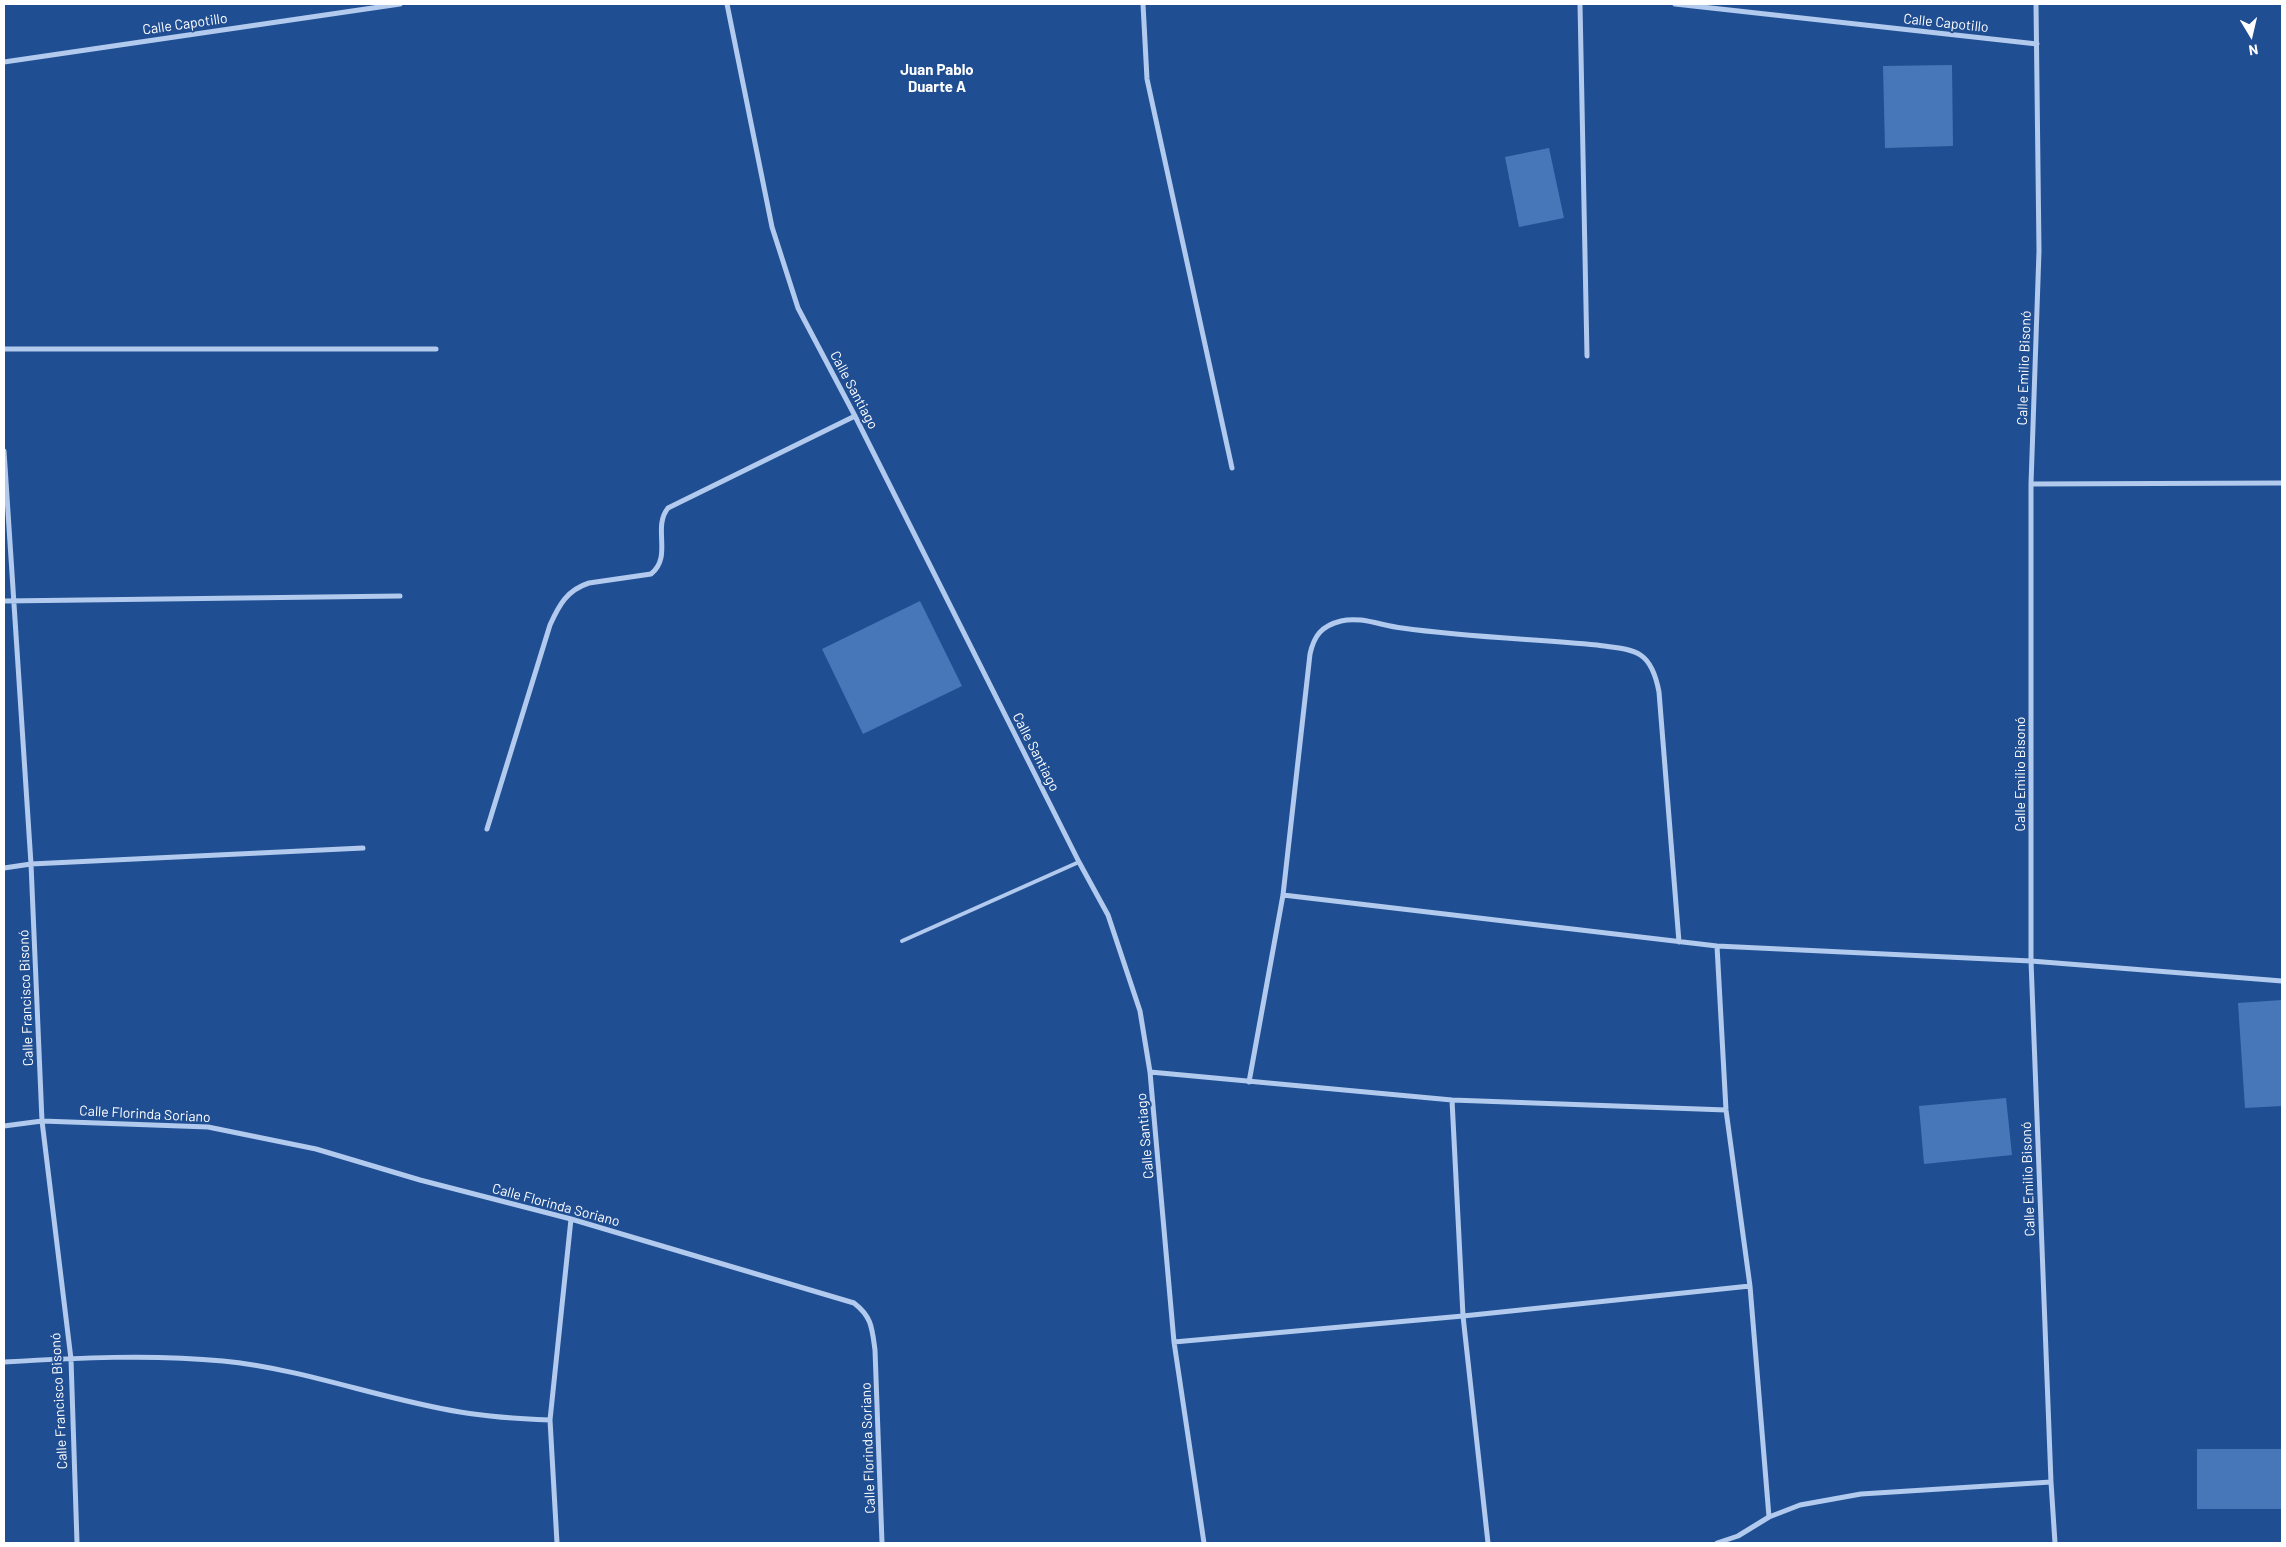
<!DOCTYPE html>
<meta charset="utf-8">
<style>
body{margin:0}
#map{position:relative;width:2286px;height:1547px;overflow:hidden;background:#204e92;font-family:Barlow,sans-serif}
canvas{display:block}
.frame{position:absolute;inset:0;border:5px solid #fff;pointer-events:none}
.north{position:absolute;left:2226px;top:10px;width:50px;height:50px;-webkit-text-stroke:4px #204e92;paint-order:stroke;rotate:171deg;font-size:14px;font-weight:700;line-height:20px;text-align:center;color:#fff}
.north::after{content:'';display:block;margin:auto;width:18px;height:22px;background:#fff;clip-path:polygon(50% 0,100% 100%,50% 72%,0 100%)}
</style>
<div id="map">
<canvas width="2286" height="1547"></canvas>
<div class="frame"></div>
<div class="north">N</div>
</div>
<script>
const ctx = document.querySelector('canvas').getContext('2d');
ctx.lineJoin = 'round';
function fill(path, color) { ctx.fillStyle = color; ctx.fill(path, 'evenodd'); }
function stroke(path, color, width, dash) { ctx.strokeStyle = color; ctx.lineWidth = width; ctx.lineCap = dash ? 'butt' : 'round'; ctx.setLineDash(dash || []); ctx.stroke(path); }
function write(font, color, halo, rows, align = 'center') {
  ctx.font = font + ' Barlow,sans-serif'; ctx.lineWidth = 4; ctx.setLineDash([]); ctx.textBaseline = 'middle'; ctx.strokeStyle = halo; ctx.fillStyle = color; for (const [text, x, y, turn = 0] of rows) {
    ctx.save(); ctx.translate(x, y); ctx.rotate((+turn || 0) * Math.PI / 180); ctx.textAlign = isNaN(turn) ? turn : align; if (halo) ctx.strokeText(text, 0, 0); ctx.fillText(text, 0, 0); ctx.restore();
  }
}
fill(new Path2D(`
 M1952,65l1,81 -68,2 -2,-82z
 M1549,148l15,70 -45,9 -14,-70z
 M920,601l42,85 -99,48 -41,-85z
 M2282,1000v106l-37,2 -7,-105z
 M2006,1098l6,57 -88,9 -5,-58z
 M2197,1449h85v60h-85z`), '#4877b9');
stroke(new Path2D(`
 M902,941l177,-79`), '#b1caed', 4);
stroke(new Path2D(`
 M727,4l45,223 26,81 57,108 224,446 29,53 32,96 10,61 24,270 30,201
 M1143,4l4,75 85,389
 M1580,4l7,352
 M1675,4l362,40
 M2036,4l3,247 -8,233v477l20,521 4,61
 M4,62l396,-58
 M4,349h432
 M4,451l27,413 11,257 29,238 6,184
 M2031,484l251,-1
 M4,601l396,-5
 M487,829l63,-204c9,-20 17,-35 39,-42l62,-9c22,-18 1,-46 17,-66l187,-92
 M4,868l27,-4 332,-16
 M1283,895l434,51 314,15 251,20
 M1717,946l9,164 24,176 19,231
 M1150,1072l302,28 274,10
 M1249,1082l34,-187 27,-241c4,-18 11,-28 31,-33 20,-5 41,5 61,7 64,9 130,11 195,17 38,5 54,4 62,47l20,250
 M1452,1100l11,216 25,227
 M4,1126l38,-5 166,6 108,22 104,31 151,39 283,84c18,14 18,25 21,47l7,193
 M1174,1342l289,-26 287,-30
 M4,1362c72,-4 147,-8 219,-1 81,8 157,38 237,51 30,5 60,7 90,8
 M557,1543l-7,-123 21,-201
 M1717,1543l21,-7 31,-19 31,-12 61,-11 190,-12`), '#b1caed', 5);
write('14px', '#fff', '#204e92', [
 ["Calle Capotillo",1946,23,6],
 ["Calle Capotillo",185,24,-8],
 ["Calle Emilio Bisonó",2024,368,-88],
 ["Calle Santiago",854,390,62],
 ["Calle Santiago",1036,752,63],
 ["Calle Emilio Bisonó",2020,774,-90],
 ["Calle Francisco Bisonó",26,998,-92],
 ["Calle Florinda Soriano",145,1114,3],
 ["Calle Santiago",1145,1136,-95],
 ["Calle Emilio Bisonó",2028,1179,-92],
 ["Calle Florinda Soriano",556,1205,15],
 ["Calle Francisco Bisonó",59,1401,-93],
 ["Calle Florinda Soriano",868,1448,-92]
]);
write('bold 15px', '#fff', '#204e92', [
 ["Juan Pablo",937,70],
 ["Duarte A",937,87]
]);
</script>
